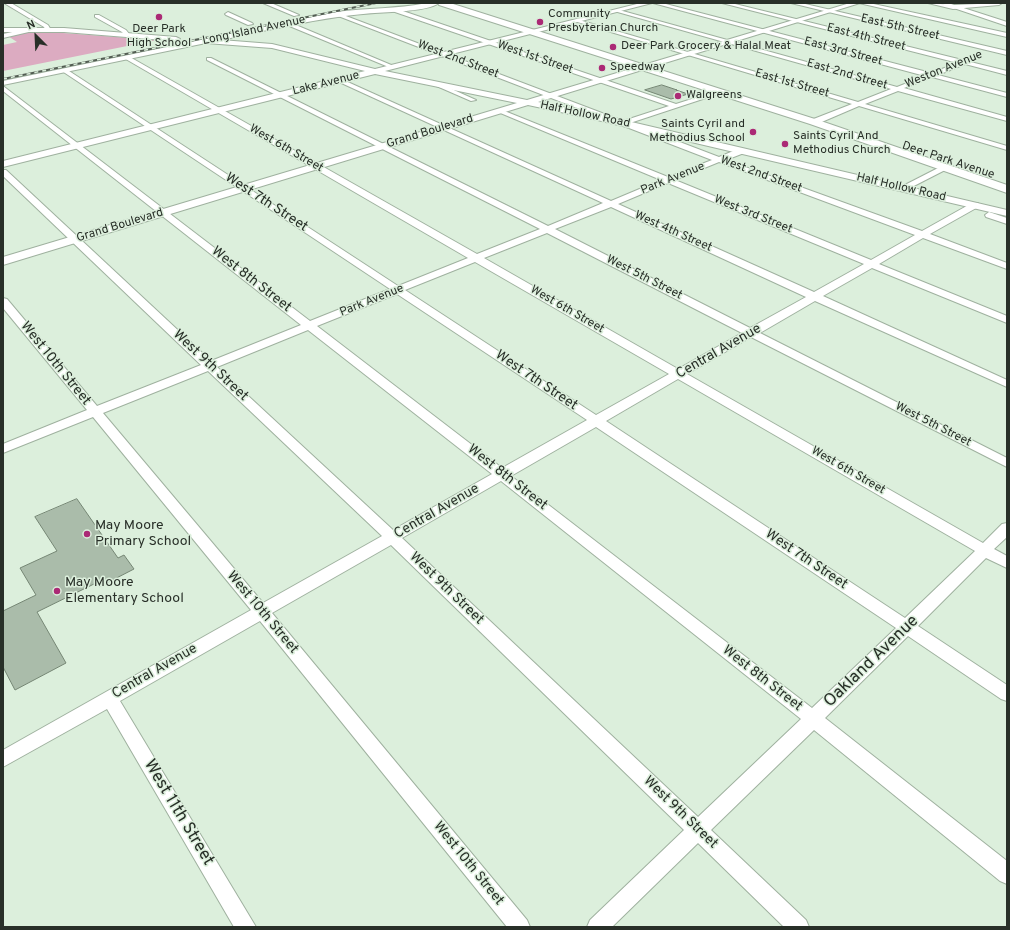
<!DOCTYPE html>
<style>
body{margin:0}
#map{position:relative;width:1010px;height:930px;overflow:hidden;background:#dcefdc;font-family:Overpass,sans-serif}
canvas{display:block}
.frame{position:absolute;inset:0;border:4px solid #282f28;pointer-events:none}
.north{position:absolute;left:16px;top:16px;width:40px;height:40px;-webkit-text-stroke:3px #dcefdc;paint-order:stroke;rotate:336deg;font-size:11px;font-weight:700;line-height:16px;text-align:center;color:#282f28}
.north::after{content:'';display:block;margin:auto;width:14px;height:18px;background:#282f28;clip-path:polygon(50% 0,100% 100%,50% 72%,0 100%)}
</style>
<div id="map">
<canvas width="1010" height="930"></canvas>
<div class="frame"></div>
<div class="north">N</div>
</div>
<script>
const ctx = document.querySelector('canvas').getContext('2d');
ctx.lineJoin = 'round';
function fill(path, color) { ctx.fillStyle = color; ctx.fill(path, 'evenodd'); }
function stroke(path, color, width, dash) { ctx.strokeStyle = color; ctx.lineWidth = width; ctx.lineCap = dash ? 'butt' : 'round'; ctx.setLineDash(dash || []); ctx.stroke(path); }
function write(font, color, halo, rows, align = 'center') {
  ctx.font = font + ' Overpass,sans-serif'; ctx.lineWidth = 3; ctx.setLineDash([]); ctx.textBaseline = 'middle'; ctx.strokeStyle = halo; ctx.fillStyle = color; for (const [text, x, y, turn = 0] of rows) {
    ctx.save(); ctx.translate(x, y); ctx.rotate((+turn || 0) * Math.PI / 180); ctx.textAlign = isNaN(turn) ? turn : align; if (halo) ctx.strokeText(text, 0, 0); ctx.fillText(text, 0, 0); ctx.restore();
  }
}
fill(new Path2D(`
 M36,31l121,9 -154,31v-26l14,-3 -9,-6z`), '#dcabc1');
const building = new Path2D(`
 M662,85l15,5h-1l12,4 -17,5 -26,-9z
 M77,499l41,59 6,-3 10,14 -35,18 -3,-4 -59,29 29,51 -51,27 -12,-23v-56l33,-16 -16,-27 37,-17 -22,-34z`);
fill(building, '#aabcaa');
stroke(building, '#758674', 1);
const minor = new Path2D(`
 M4,3h7l37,22 3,5 -5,1 -2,-4z
 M263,3h8l28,12 -5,1z
 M653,3h9l269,70 27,-10 -236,-60h9l276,68v4l-42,-11 -27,11 69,18v4l-75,-20 -28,11 103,29v4l-109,-30 -33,13 142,42v4l-148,-44 -42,18h-6v-4l41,-16 -278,-83 5,-1 279,82 33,-13 -277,-78 5,-1 278,77 28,-11z
 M791,3h10l206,48v4z
 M859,3h10l138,30v4z
 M928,3l25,2 49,-2 -3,2 -46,4z
 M394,8l282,96 41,-13h4v2l-91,30 89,34 19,-8h6v4l-18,7 196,71 50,-28h6l1,2 -1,2 -48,27 77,29v6l-84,-31 -44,26 128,52v7l-135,-55 -49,28 184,84v7l-192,-86 -55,32 247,125v9l-256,-130 -64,37 296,169 19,-19 5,-1v14l-13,12 13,7v12l-21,-10 -68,68 89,59v16l-6,-2 -93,-63 -83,82 182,143v23l-7,-3 -186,-151 -103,100 95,90 3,7h-25l-86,-84 -86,84h-25l3,-7 94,-90 -293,-285 -119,68 255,307 3,7h-23l-247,-306 -140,80 136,226h-22l-127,-218 -104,58v-17l248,-140 -158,-193 -90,36v-9l84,-34 -84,-102v-10l4,1 90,107 104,-41 -198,-189v-6h3l205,191 90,-36 -298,-234v-5l307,235 80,-32 -328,-218v-2h4l332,217 70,-28 -344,-200v-2h4l349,198 63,-25 -333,-169v-2h4l337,168 55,-23 -266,-122v-2h4l270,122 50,-21 -163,-68v-2h4l166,67 44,-17 -379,-146 5,-1 285,108 46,-15 -277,-95 -1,-1zM719,162l196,73 -44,25 -196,-80zM668,183l196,81 -50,28 -196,-88zM611,207l195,90 -56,31 -195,-99zM547,233l195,100 -64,36 -194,-111zM475,262l194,112 -73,41 -191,-125zM397,294l190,126 -85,48 -185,-142zM308,330l184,144 -99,56 -176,-163zM208,371l174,165 -119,67 -160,-190zM678,379l297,172 -70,67 -299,-197zM596,427l300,201 -84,80 -301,-232zM501,481l300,238 -103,98 -296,-279z
 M228,12l24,11 1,1 -5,1 -22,-10 -1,-1z
 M95,15h4l27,15 4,5 -5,1 -3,-4 -27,-15z
 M287,23h4l105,44 -5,1 -104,-43z
 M31,28l3,2 -1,1 -30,7v-4z
 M432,82h4l40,18 -5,1 -39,-17z
 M942,166h3l4,2 -43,22h-3l-4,-2z
 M989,212l18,6v6l-21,-7 -1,-2z`);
const tertiary = new Path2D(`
 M427,3h12c-9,7 -35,8 -47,9 -58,2 -114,16 -171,28l51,4 103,25 266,-66h11l-267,68 142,29 323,-97h10l-322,99 55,11 414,97v6l-414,-97 -65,-14 -525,160v-8l514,-154 -142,-29 -372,93v-6l362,-90 -93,-23 -66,-5 -203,42v-4l333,-69c30,-4 61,-3 91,-9z
 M939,3h9l59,19v4z
 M3,28h61l112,9 4,2 -4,2 -112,-9h-61z`);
const primary = new Path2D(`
 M438,3h12l368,117 189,65v8l-197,-69 -371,-119z`);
stroke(minor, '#9fb19f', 2);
stroke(tertiary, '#9fb19f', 2);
stroke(primary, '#9fb19f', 2);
fill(minor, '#fff');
fill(tertiary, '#fff');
fill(primary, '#fff');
const rail = new Path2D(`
 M3,79l373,-76`);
stroke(rail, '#535d53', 2);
stroke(rail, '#dcefdc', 1.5, [4]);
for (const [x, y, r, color] of [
 [159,17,4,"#ab2975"],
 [540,22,4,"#ab2975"],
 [613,47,4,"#ab2975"],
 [602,68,4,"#ab2975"],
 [678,96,4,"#ab2975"],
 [753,132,4,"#ab2975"],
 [785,144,4,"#ab2975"],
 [87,534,4,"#ab2975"],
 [57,591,4,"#ab2975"]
]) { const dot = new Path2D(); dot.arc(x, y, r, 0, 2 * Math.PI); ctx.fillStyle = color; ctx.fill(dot); stroke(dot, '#dcefdc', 1.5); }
write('12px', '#282f28', '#dcefdc', [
 ["Community",548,15],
 ["Presbyterian Church",548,29],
 ["Deer Park",159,30,"center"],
 ["High School",159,44,"center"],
 ["Deer Park Grocery & Halal Meat",621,47],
 ["Speedway",610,68],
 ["Walgreens",686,96],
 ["Saints Cyril and",745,125,"right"],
 ["Methodius School",745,139,"right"],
 ["Saints Cyril And",793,137],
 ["Methodius Church",793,151]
], 'left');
write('12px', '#282f28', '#dcefdc', [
 ["East 5th Street",900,28,13],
 ["Long Island Avenue",254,31,-12],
 ["East 4th Street",866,38,14],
 ["East 3rd Street",843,52,15],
 ["West 1st Street",535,58,19],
 ["West 2nd Street",458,60,21],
 ["Weston Avenue",944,70,-22],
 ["East 2nd Street",847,75,16],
 ["Lake Avenue",326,84,-14],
 ["East 1st Street",792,84,16],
 ["Half Hollow Road",585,115,12],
 ["Grand Boulevard",430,132,-17],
 ["West 6th Street",286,149,30],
 ["Deer Park Avenue",948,161,18],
 ["West 2nd Street",761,175,20],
 ["Park Avenue",673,179,-22],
 ["Half Hollow Road",901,188,13],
 ["West 3rd Street",753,215,22],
 ["Grand Boulevard",120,226,-17],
 ["West 4th Street",673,232,24],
 ["West 5th Street",644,278,27],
 ["Park Avenue",372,301,-22],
 ["West 6th Street",567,310,30],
 ["West 5th Street",933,425,27],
 ["West 6th Street",848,471,30]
]);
write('14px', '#282f28', '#dcefdc', [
 ["West 7th Street",266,203,33],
 ["West 8th Street",251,280,38],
 ["Central Avenue",719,352,-30],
 ["West 10th Street",55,364,51],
 ["West 9th Street",210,366,43],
 ["West 7th Street",536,381,34],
 ["West 8th Street",507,478,38],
 ["Central Avenue",437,512,-30],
 ["West 7th Street",806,560,34],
 ["West 9th Street",446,589,44],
 ["West 10th Street",262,613,50],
 ["Central Avenue",155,672,-30],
 ["West 8th Street",762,679,38],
 ["West 9th Street",680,813,44],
 ["West 10th Street",468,864,51]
]);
write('14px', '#282f28', '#dcefdc', [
 ["May Moore",95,526],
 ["Primary School",95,542],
 ["May Moore",65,583],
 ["Elementary School",65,599]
], 'left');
write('17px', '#282f28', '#dcefdc', [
 ["Oakland Avenue",872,662,-44],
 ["West 11th Street",178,813,59]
]);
</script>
